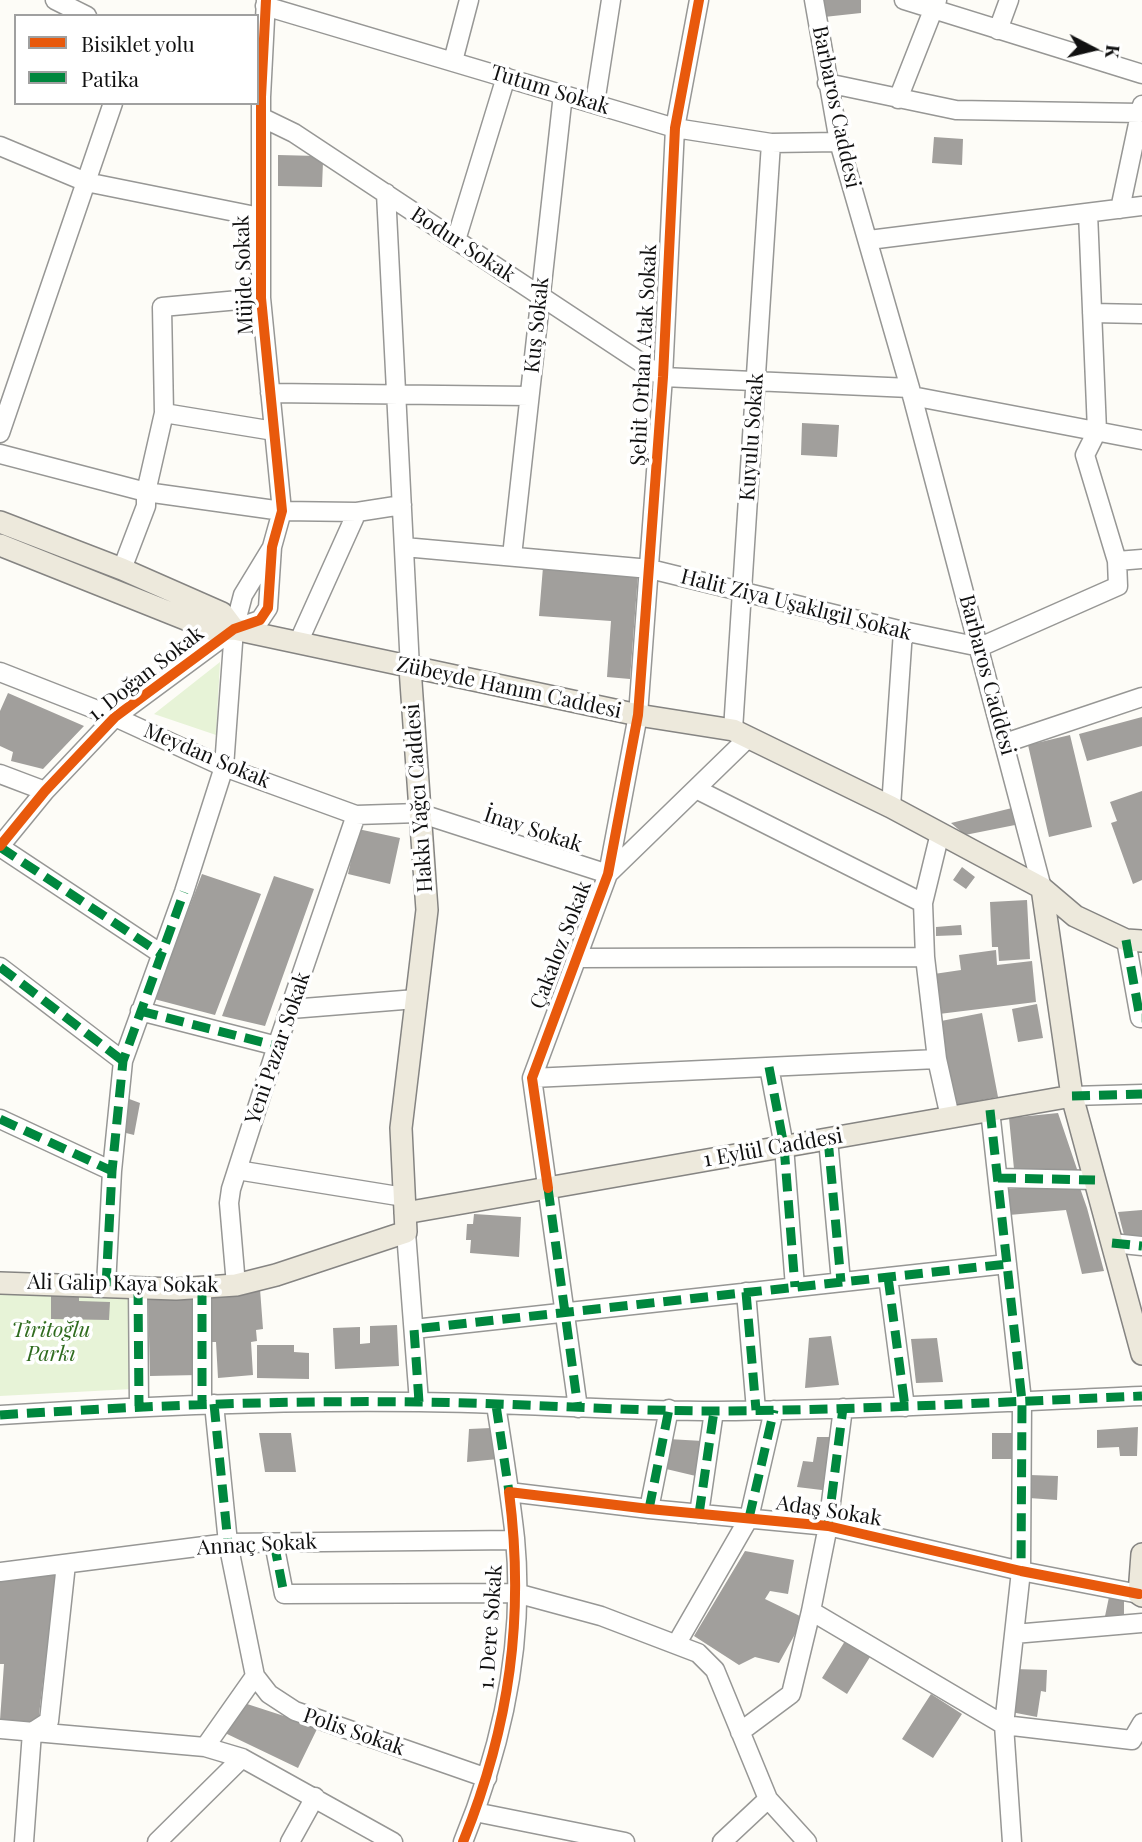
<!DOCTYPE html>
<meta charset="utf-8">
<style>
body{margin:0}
#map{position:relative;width:1142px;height:1842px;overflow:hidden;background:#fdfcf7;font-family:"Playfair Display",serif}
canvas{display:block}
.legend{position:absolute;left:14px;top:14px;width:245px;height:91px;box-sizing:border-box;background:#fff;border:2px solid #a0a0a0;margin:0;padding:9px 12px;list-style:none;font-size:21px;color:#111}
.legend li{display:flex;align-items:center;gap:14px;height:35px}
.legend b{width:35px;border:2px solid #a0a0a0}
.north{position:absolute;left:1058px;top:14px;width:70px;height:70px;-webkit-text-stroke:5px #fff;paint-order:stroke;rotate:97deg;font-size:19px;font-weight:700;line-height:28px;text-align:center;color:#111}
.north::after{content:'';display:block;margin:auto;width:24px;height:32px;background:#111;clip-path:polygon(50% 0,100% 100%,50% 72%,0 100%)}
</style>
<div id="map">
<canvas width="1142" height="1842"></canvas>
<ul class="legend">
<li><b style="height:9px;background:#e8590c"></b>Bisiklet yolu</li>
<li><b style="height:9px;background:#00873e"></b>Patika</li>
</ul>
<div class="north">K</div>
</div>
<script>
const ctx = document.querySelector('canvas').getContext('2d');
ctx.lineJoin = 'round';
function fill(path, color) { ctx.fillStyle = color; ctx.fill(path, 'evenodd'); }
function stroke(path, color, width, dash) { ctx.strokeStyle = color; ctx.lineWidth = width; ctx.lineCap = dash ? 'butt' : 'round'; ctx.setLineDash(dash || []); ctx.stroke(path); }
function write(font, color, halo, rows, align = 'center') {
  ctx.font = font + ' "Playfair Display",serif'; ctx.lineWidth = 7; ctx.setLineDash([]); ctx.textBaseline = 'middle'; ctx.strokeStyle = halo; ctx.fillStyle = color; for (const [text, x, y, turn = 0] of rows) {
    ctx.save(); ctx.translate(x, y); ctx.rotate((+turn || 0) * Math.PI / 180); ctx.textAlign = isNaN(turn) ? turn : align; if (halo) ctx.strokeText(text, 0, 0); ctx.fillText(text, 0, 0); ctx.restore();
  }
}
fill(new Path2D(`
 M220,662l-4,73 -62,-21z
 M0,1291l134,1 -2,97 -132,7z`), '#e7f3d7');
fill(new Path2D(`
 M823,0h38v13l-37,4z
 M934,137l29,2 -1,26 -30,-2z
 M278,155l40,1 5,6 -1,25 -44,-1z
 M802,423l37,2 -2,32 -36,-2z
 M543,567l95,7 -8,105 -23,-2 4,-56 -72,-5z
 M8,693l76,33 -41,43 -32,-8 2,-9 -13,-6v-35z
 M1142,717v29l-55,15 -8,-27z
 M1070,735l22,92 -43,10 -21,-92z
 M1142,791v89l-9,4 -22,-61 6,-2 -7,-19z
 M1012,808l3,17 -50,10 -14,-12z
 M358,829l42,9 -10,46 -42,-10z
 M962,867l13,10 -9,12 -13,-9z
 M202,874l59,20 -46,121 -61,-16z
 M274,876l40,13 -49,137 -43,-10z
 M1027,900l3,59 -31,2 -1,-14h-6l-2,-45z
 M961,925l1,10 -26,1v-9z
 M996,950l1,15 35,-4 4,41 -97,12 -5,-40 27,-4 -2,-15z
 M1037,1004l6,34 -25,4 -6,-33z
 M982,1013l16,84 -46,9 -16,-84z
 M124,1097l16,6 -6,32 -16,-4z
 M1058,1113l20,59 -64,-3 -5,-51z
 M1080,1188l7,20 17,63 -22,3 -16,-64 -57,5 -1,-26z
 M1142,1210v26l-18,-1 -6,-23z
 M474,1214l47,3 -2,40 -49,-4 1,-13h-5l1,-16h6z
 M260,1289l3,40 -7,1 1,11 -6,1 2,33 -35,3 -2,-36h-7l-4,-49z
 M51,1293h28v8l31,1 -1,18 -58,-1z
 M197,1294l1,81 -48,1 -2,-81z
 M397,1325l2,41 -64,3 -2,-41 27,-1v17l10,-1v-17z
 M831,1336l8,49 -34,3 4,-50z
 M937,1338l6,44 -27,1 -5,-44z
 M257,1345h37v7l15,1v26l-52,-1z
 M1138,1427l-1,29h-17l-1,-9 -22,1v-18z
 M491,1428l7,31 -31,3 2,-33z
 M259,1433h32l5,39h-31z
 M992,1433h26v26h-26z
 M817,1437h22l-9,54 -33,-4 6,-26 10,1z
 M668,1439l35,2 -3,36 -38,-9z
 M1030,1475l28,1 -1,24 -28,-2z
 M745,1551l49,9 -6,34 -18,-3 -5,8 39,19 -25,45 -24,-6 -16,8 -45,-29z
 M56,1575l-18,148 -38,-3 4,-56h-4v-84z
 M1109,1597l15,3v20l-20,1z
 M845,1641l25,16 -23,37 -25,-16z
 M1014,1669l33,1 -1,22 -5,-1 -4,26 -26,-5z
 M931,1694l31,20 -29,44 -31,-19z
 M244,1703l74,24 -20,41 -73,-35z`), '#a19f9c');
const minor = new Path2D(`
 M55,0l32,16
 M814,0l25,142 71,246 132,500
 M904,0l238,74
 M265,6l410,122 96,15 68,-1
 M998,30l11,-30
 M453,61l16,-61
 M827,83l129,27 184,3
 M898,99l39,-99
 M595,103l16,-103
 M261,117l33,16 369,244 247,11
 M0,146l86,36 174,35
 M386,193l24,475
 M1120,209l22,-104
 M1088,213l9,218 -12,24 32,106
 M456,240l50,-163
 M869,240l273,-34
 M1092,313l50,1
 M270,393l259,3
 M912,396l230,44
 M164,413l110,18
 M0,433l113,-330
 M0,454l146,38 136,19 75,1 45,-7
 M404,547l246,22 253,62 77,16 138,-61 -1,-25 25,-2
 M512,556l51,-462
 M122,569l24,-63v-14l18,-79 -2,-106 99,-9
 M298,643l59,-131
 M0,672l115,45 109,50 132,48 63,-2 189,61 141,-137
 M733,730l38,-587
 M1005,743l137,-46
 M0,774l45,17
 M696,789l227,114
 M891,807l12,-176
 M940,833l-17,70 2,54 12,102 13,58
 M0,846l45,-55 70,-74 119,-88 26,-9 8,-12 4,-61 10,-36 -21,-213v-201l5,-97
 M0,847l160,106
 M1126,940l14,78h2
 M576,958l349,-1
 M0,967l123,94
 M291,1009l125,-10
 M140,1011l137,35
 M769,1067l15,79 11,141
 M532,1078l405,-19
 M1072,1096l70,-2
 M990,1110l32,291 -1,170 -17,154 8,117
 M0,1119l112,52
 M828,1139l13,143
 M237,1170l167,27
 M998,1178l97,2
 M406,1232l13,170
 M1112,1243l30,3
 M888,1277l17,130
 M236,1285l-7,-82 2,-14 46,-143 79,-231
 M106,1286l6,-115 11,-110 61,-169 40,-125 10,-138 9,-34 28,-46
 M138,1287l1,119
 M202,1287v117
 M746,1292l10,118
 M414,1329l593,-65
 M214,1404l14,139 27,133 14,18 26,17 192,67
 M578,1408l-46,-330 76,-204 30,-159 25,-338 12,-249 24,-128
 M0,1415c139,-9 279,-15 419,-13 99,1 199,9 298,9 142,-1 283,-9 425,-15
 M509,1492l140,17 179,17 193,45 118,23
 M649,1509l20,-100
 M699,1514l15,-103
 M274,1543l10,51 232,-1 85,23 97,37 17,17 53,129 39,43
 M0,1572l228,-29 287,-3
 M811,1611l193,114 128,15 10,-17
 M1014,1634l128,-11
 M677,1643l72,-125 25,-108
 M0,1729l205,18 37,11 151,84
 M740,1732l51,-38 20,-83 17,-85 15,-118
 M205,1747l50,-71
 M475,1812l150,30
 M24,1842l8,-110 17,-11 17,-157
 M157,1842l85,-84
 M290,1842l25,-45
 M463,1842c39,-96 62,-200 52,-304 -5,-44 -12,-89 -19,-133
 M722,1842l46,-43`);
const major = new Path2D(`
 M0,522l122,47 100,44 12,16 404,86 95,15 158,77 151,81 33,28 51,24 16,1
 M0,545l213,85 21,-1
 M1042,888l30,208 70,258
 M405,1213l667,-117
 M0,1283l176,6 60,-4 40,-10 130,-43 -5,-104 26,-218 -17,-242
 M1142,1554l-3,40 3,2`);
stroke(minor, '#979795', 21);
stroke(major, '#858482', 24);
stroke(minor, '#fffffe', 18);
stroke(major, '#ede9dc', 21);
stroke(new Path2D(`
 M0,847l160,106
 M1126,940l14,78h2
 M0,967l123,94
 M140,1011l137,35
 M769,1067l15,79 11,141
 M1072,1096l70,-2
 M990,1110l32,291 -1,170
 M0,1119l112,52
 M828,1139l13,143
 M998,1178l97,2
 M548,1188l30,220
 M1112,1243l30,3
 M888,1277l17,130
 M106,1286l6,-115 11,-110 61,-169
 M138,1287l1,119
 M202,1287v117
 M746,1292l10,118
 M419,1402l-5,-73 593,-65
 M214,1404l14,139
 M496,1405l13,87
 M0,1415c139,-9 279,-15 419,-13 99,1 199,9 298,9 142,-1 283,-9 425,-15
 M649,1509l20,-100
 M699,1514l15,-103
 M749,1518l25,-108
 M828,1526l15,-118
 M274,1543l10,51`), '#00873e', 9, [18, 9]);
stroke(new Path2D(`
 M0,846l45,-55 70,-74 119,-88 26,-9 8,-12 4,-61 10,-36 -21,-213v-201l5,-97
 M548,1188l-16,-110 76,-204 30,-159 25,-338 12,-249 24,-128
 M463,1842c47,-116 62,-226 46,-350l140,17 179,17 193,45 118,23`), '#e8590c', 10);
write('21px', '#111', '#fff', [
 ["Tutum Sokak",550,90,17],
 ["Barbaros Caddesi",836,107,78],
 ["Bodur Sokak",463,245,33],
 ["Müjde Sokak",244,275,-92],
 ["Kuş Sokak",537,325,-84],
 ["Şehit Orhan Atak Sokak",644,355,-87],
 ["Kuyulu Sokak",752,437,-86],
 ["Halit Ziya Uşaklıgil Sokak",796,605,14],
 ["1. Doğan Sokak",146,674,-38],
 ["Barbaros Caddesi",987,675,75],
 ["Zübeyde Hanım Caddesi",509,688,12],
 ["Meydan Sokak",207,756,23],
 ["Hakkı Yağcı Caddesi",419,798,-94],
 ["İnay Sokak",533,830,18],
 ["Çakaloz Sokak",561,945,-69],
 ["Yeni Pazar Sokak",278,1048,-71],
 ["1 Eylül Caddesi",773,1148,-10],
 ["Ali Galip Kaya Sokak",123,1284,1],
 ["Adaş Sokak",829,1511,9],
 ["Annaç Sokak",257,1545,-3],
 ["1. Dere Sokak",491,1627,-86],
 ["Polis Sokak",354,1732,19]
]);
write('italic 21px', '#2f6b1f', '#fff', [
 ["Tiritoğlu",51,1330],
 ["Parkı",51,1354]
]);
</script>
